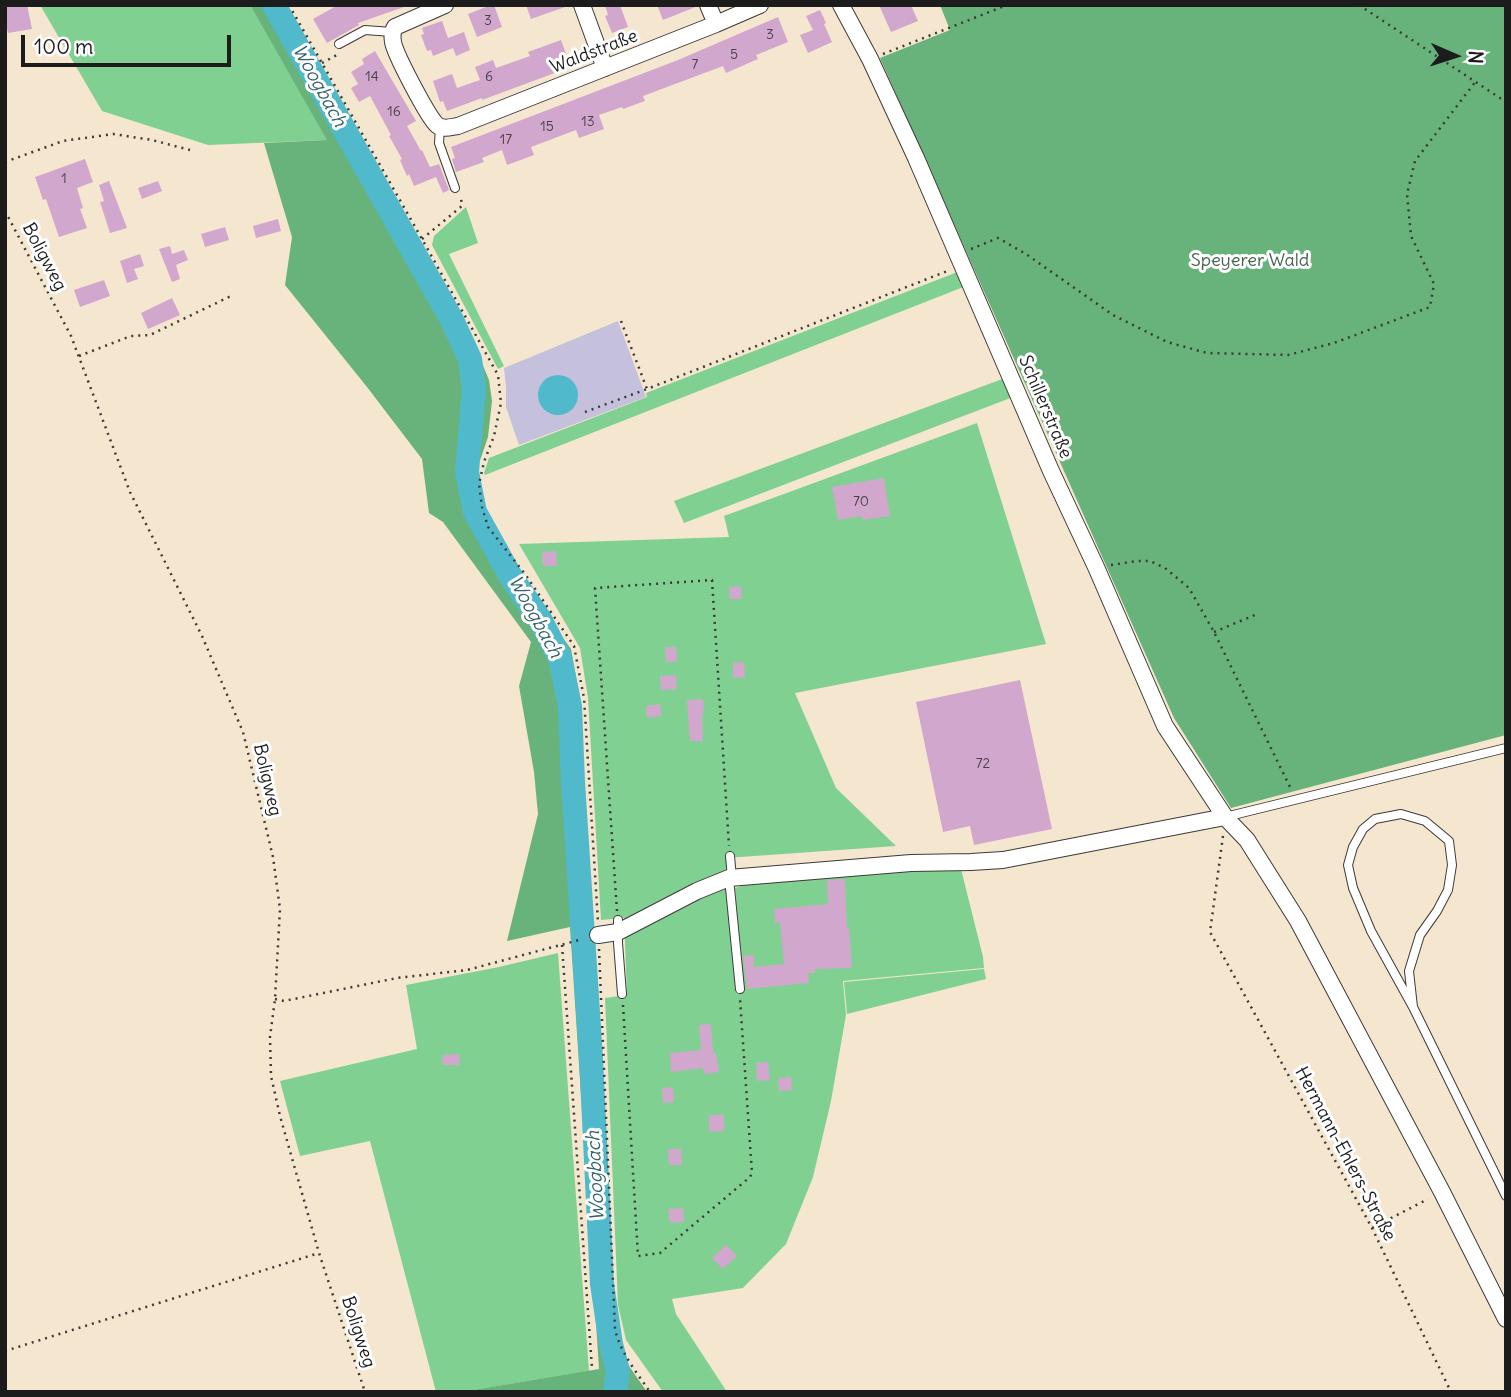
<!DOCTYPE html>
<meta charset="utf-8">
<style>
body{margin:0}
#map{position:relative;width:1511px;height:1397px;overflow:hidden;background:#f5e6cf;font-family:Delius,sans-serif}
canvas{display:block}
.frame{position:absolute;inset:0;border:7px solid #1c1c1c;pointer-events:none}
.north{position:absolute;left:1420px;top:21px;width:70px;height:70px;-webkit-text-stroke:5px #fff;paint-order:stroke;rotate:93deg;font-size:19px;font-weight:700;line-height:28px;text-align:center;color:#1c1c1c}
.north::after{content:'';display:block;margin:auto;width:24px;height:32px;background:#1c1c1c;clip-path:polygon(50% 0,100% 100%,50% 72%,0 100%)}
.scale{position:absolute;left:21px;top:35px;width:210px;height:32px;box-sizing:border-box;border:4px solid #1c1c1c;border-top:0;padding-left:9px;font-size:21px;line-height:24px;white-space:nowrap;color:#1c1c1c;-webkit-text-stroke:5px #fff;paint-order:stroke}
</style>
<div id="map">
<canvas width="1511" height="1397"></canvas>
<div class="frame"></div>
<div class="north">N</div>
<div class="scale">100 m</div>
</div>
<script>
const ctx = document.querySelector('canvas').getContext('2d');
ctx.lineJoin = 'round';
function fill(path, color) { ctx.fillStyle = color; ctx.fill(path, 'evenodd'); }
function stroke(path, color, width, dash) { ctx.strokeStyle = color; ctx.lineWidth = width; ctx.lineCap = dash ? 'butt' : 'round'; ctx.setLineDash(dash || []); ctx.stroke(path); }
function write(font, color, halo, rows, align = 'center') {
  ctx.font = font + ' Delius,sans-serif'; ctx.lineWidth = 6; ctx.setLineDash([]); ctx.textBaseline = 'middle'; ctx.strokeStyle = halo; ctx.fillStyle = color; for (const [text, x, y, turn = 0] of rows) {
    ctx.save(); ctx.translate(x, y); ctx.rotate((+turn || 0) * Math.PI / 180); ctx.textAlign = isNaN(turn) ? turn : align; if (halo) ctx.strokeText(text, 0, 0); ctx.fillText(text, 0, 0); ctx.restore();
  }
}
fill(new Path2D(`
 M618,321l28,76 -127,48 -13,-38v-20l-2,-19z`), '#c5c0db');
fill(new Path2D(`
 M40,5h210l78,135 -120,5 -106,-34z
 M466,207l12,36 -29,11 55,112 -6,3 -66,-124 2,-9z
 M960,271l6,15 -481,189 -1,-2 5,-15 158,-61 -1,-4z
 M1005,378l8,19 -329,126 -10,-22z
 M977,423l69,221 -251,49 41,95 60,58 -170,12 11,132 4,-1 -6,-101 13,-4 164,-13 49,-2 22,88 1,11 -141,13 3,34 -15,86 -18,76 -27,67 -43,44 -71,11 4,15 51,78h-64l-37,-52 -8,-35 -13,-307 22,-3 -3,-77 -23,2 -13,-222 -8,-50 -61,-104 210,-7 -5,-21z
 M558,953l31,418 -128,21h-25l-66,-251 -70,15 -20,-75 137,-32 -11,-64 93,-18z
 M984,969l2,10 -139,35 -3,-32z`), '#80d191');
fill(new Path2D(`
 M250,5h33l186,327 20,48 3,21 -4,36 -14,41 3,33 16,30 78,108 10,55 1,49 13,190 17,393 17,30 18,26h-186l138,-23 -29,-442 -63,14 31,-127 -4,-42 -15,-86 12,-44 -88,-120 -14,-9 -7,-54 -55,-72 -82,-102 7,-48 -28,-94 63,-3z
 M940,5h566v730l-275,73 -57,-90 -294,-660 70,-28z`), '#68b37b');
fill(new Path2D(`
 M538 395a20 20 0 1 1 40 0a20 20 0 1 1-40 0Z`), '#50bacc');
stroke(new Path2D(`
 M274,5l178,315 18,39 4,30 -7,83 8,40 35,63 31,46 19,37 10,48 3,76 18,276 11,226 9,60 7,27 -3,21`), '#50bacc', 24);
fill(new Path2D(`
 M5,5h22l5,24 -24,4 -3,-14z
 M338,5h65l1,2 -46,16 1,2 -32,18 -14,-24z
 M491,5h3l8,22 -25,10 -9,-23z
 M526,5h39v2l-34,12z
 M605,5h15l8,22 -16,6 -7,-17 3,-1z
 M657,5h41v1l-35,14z
 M879,5h32l7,16 -27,11z
 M820,10l6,13 -2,1 8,18 -24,11 -8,-18 13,-5 -7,-14z
 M778,17l10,25 -32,13 2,4 -32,14 -3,-7 -80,30 2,5 -22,8 -1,-2 -23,8 5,14 -25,9 -3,-8 -45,17 3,8 -27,10 -5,-15 -20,8 2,4 -28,10 -4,-13 3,-1 -4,-11 227,-87z
 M442,21l6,17 16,-6 6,18 -14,6 -3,-8 -20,8 -2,-6 -4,1 -6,-16 3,-1 -2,-6z
 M561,40l10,27 -89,33v-2l-35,13 -4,-10 -3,1 -7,-21 19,-7 5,14 23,-8 -5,-13 18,-7 3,8 34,-12 -2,-4z
 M375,51l41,70 -9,5 14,25 1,-1 8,17 9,-3 10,26 -6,3 -7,-16 -22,9 -5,-12 -2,2 -7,-16 2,-1 -13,-23 2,-1 -21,-39 -11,6 -8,-14 7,-4 -7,-12 13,-8 -2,-5z
 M85,159l8,23 -16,6 6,20 -3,1 7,19 -28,9 -13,-38 -3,1 -8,-23z
 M109,181l18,47 -17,5 -10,-31 4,-1 -5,-16z
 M158,181l4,10 -20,8 -4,-11z
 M278,219l3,12 -25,7 -3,-12z
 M225,227l4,13 -24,7 -4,-13z
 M170,246l2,8 12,-4 4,10 -12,5 4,14 -8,3 -13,-33z
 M140,254l4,12 -10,3 4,10 -11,4 -7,-22z
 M104,280l6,16 -30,11 -6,-17z
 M172,298l8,17 -32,14 -7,-16z
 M884,478l6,38 -27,4 -1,-4 -24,4 -6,-33z
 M556,551l1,15h-14l-1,-14z
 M741,586l1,13h-12l-1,-12z
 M665,647h11l1,15h-11z
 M744,662l1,15 -12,1v-15z
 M676,675l1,14 -16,1 -1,-14z
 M1020,680l32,149 -78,16 -4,-19 -27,6 -27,-130z
 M703,699l1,14h-2l1,28h-13l-3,-41z
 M660,704l1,12 -14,2 -1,-12z
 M845,879l2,48h2l3,41 -37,1v4h-7l1,10 -62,6 -4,-33 11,-1v12l30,-3 -4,-41h-5l-1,-14 54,-5 -1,-24z
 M711,1024l2,29h3l3,19 -15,2 -1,-6 -32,4 -1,-19 31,-3 -2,-25z
 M459,1054l1,11h-17l-1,-10z
 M768,1062l2,18 -13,1 -1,-18z
 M791,1077l1,13 -13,1 -1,-13z
 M673,1087l1,15 -11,1 -1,-15z
 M709,1115h15v16l-15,1z
 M668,1149h13l1,16h-13z
 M683,1208l1,14 -14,1 -2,-14z
 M726,1245l11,11 -14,13 -11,-11z`), '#d1a7cd');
const service = new Path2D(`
 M339,44l26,-14 27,2
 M440,127l-1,16 16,45
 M1225,817l281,-69
 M730,856l2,22
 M729,878l11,111
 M618,920v23l4,51
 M1413,1007l-4,-36 11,-36 17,-24 11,-21 4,-25 -3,-24 -24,-20 -24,-7 -26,5 -12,10 -10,18 -5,18 5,23 18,43 42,76 93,189`);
const minor = new Path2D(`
 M445,5l-50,22c-3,5 -3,9 -2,15 2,12 35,75 44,83 6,5 14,2 21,1l258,-102 44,-19
 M582,5l23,63
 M708,5l8,19
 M841,5l29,54 46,99 135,313 45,96 69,159 60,91 22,23 51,81 144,271 64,127
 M598,935l20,-3 79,-41 32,-13 182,-15 60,-1 32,-2 222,-43`);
stroke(service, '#3d3a37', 10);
stroke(minor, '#3d3a37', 18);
stroke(new Path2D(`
 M289,5l133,234 76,136 3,28 -7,33 -10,26 -5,22 3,23 6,20 37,47 49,72 10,52 14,224
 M1359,5l147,97
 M883,54l124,-49
 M322,63l15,-8
 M5,162l58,-21 50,-7 39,6 38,10
 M5,211l66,125 59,156 72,144 41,96 30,125 7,52 -5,90 -5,38 1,39 9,40 39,137 46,139
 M422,239l40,-33 -1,-8
 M971,249l27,-11 28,16 87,61 54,27 40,11 81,2 46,-12 96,-36 4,-23 -23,-48 -4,-42 8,-33 61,-80
 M621,321l26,68 303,-119
 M79,356l52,-20 19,-1 83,-40
 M585,412l62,-23
 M1111,565l26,-4h13l15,7 24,20 25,44 78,159
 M1214,632l41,-17
 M1223,836l-13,96 162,296 79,164
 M617,911l-22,-323 117,-8 17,266
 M562,945l30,423
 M599,949l16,380c5,23 22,44 35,63
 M275,999l9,2 113,-23 70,-8 116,-31
 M623,1005l15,251 22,-3 90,-76 2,-4 -12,-174
 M1372,1228l56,-29
 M5,1351l314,-98`), '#3d3a37', 2.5, [2, 5]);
stroke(service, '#fff', 8);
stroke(minor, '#fff', 16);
write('14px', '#493f48', null, [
 ["3",488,21],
 ["3",770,35],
 ["5",734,55],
 ["7",695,65],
 ["14",372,77],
 ["6",489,77],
 ["16",394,112],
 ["13",588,122],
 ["15",547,127],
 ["17",506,140],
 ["1",64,179],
 ["70",861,502],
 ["72",983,764]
]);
write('18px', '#1c1c1c', '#fff', [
 ["Waldstraße",594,52,-21],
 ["Boligweg",44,257,62],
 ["Schillerstraße",1045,407,67],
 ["Boligweg",267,780,77],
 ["Hermann-Ehlers-Straße",1345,1154,62],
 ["Boligweg",358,1332,72]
]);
write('18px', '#44644b', '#fff', [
 ["Speyerer Wald",1250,261]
]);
write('italic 19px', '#33636b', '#fff', [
 ["Woogbach",319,86,61],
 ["Woogbach",535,617,61],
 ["Woogbach",596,1176,-93]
]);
</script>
